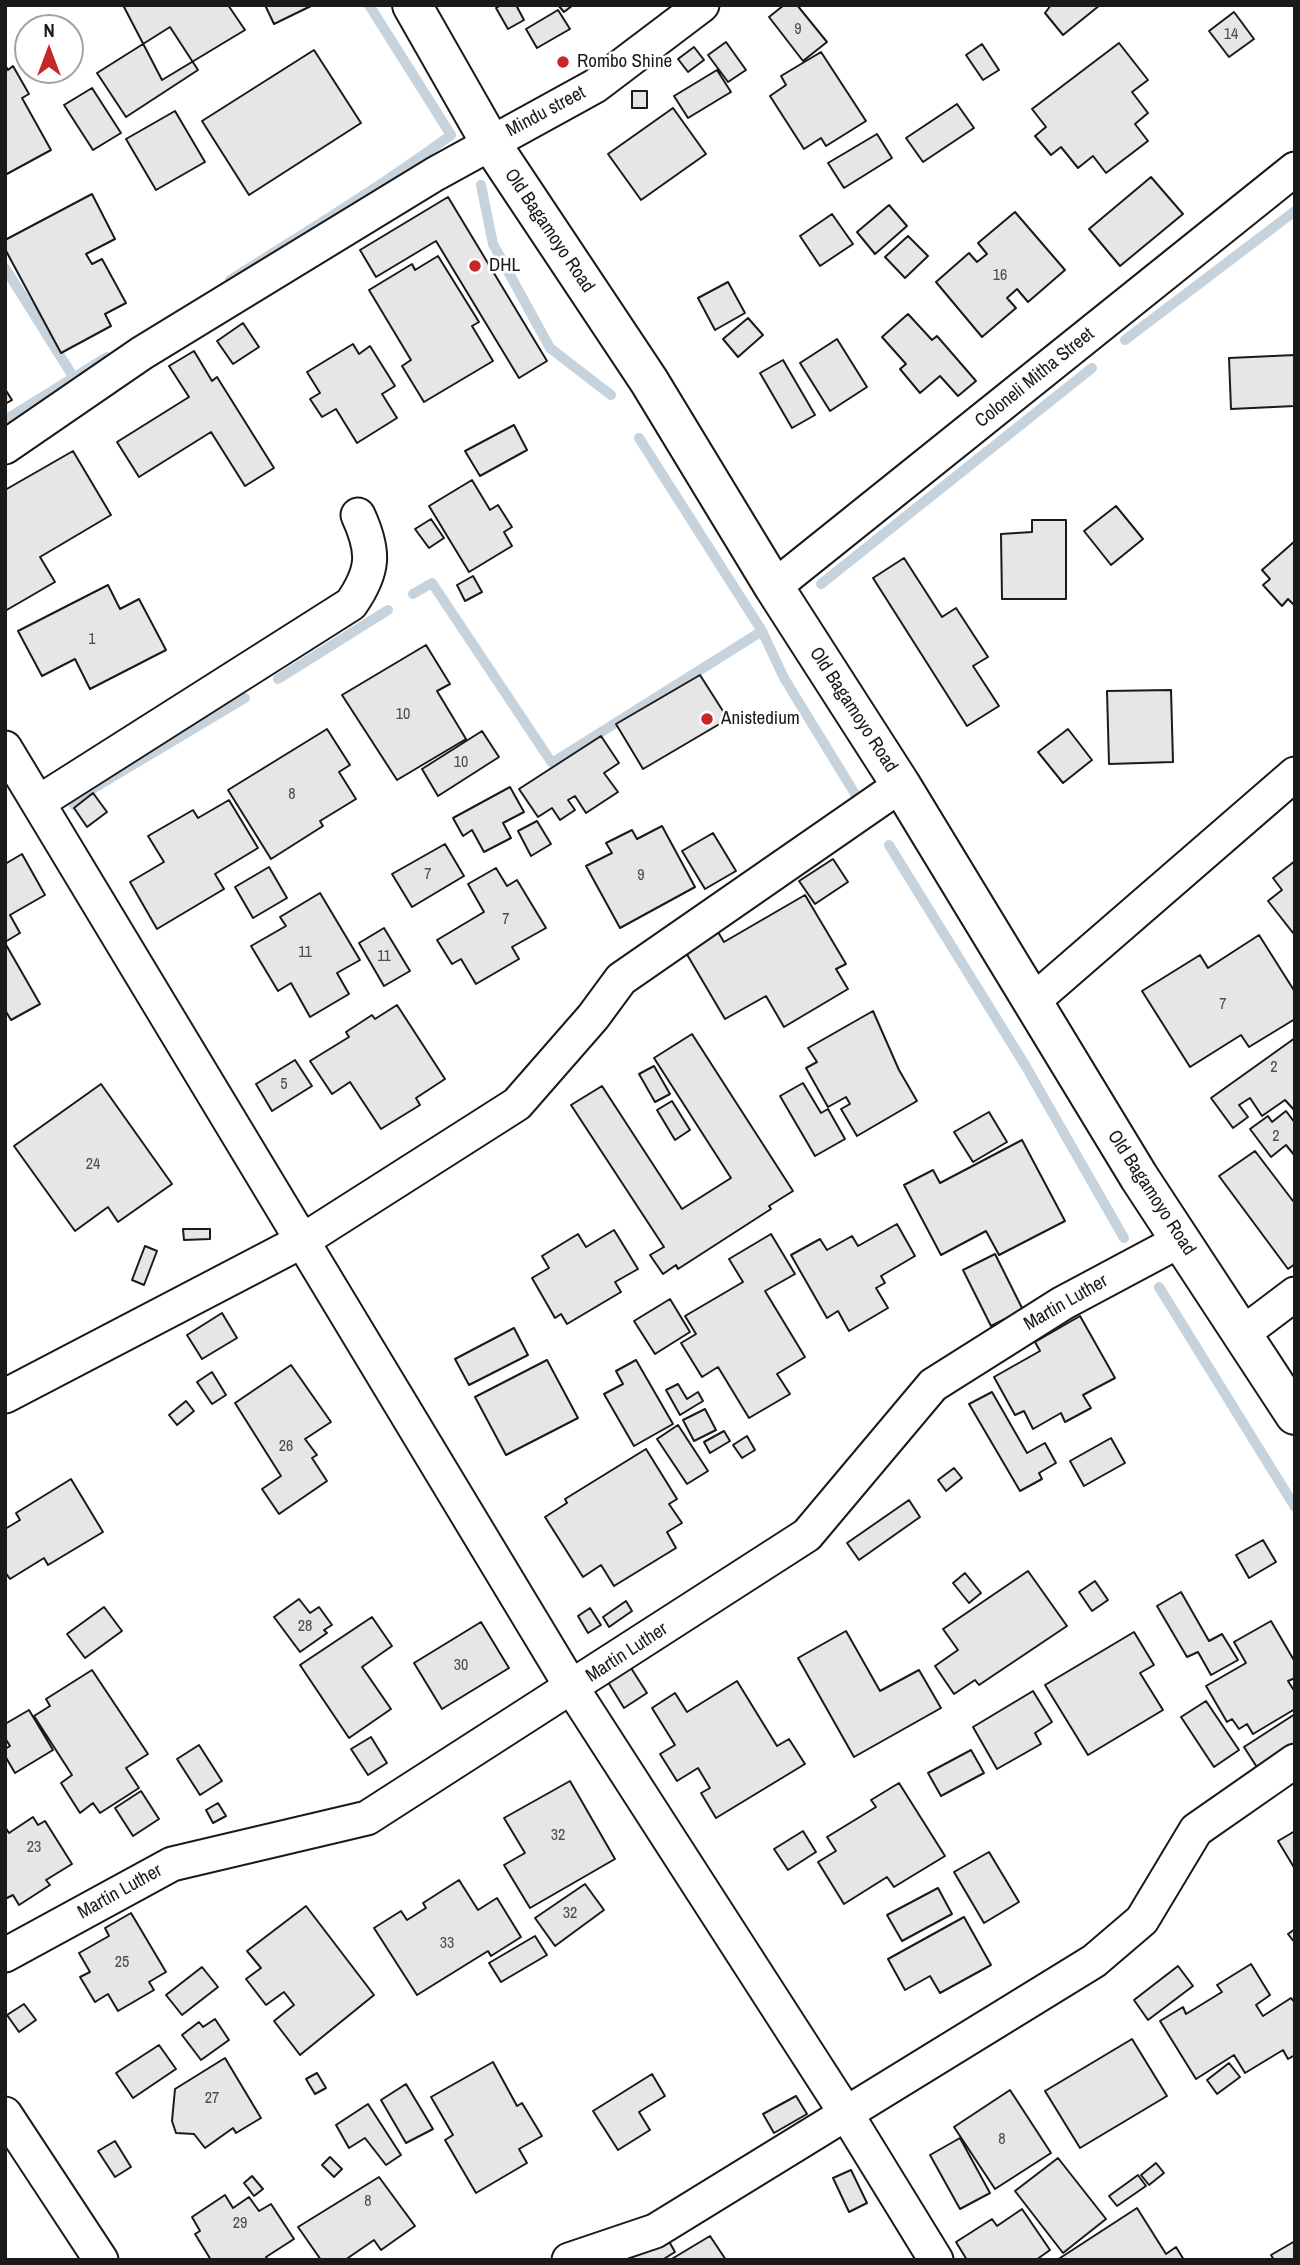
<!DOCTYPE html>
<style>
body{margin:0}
#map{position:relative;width:1300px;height:2265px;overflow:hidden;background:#fff;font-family:"Archivo Narrow",sans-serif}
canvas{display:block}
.frame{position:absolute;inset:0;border:7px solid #1a1a1a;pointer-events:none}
.north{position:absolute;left:14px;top:14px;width:70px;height:70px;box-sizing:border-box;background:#fff;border:2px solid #a3a3a3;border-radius:50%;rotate:0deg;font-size:19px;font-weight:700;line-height:28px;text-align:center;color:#1a1a1a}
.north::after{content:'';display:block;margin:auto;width:24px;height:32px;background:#c62828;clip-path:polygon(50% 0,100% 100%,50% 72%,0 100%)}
</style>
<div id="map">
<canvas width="1300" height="2265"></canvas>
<div class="frame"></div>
<div class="north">N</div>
</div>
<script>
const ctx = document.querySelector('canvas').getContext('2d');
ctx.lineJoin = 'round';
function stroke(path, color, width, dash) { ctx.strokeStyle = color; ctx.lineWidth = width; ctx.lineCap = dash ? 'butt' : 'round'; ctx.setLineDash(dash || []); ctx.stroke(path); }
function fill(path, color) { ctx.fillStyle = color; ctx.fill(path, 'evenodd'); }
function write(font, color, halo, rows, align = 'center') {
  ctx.font = font + ' "Archivo Narrow",sans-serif'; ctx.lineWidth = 5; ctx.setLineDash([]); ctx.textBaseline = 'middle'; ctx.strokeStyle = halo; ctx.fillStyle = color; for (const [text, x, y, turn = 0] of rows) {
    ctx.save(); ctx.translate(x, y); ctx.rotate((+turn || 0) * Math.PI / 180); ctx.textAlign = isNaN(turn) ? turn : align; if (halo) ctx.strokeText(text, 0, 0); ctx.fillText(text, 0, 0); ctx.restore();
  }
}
stroke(new Path2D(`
 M481,185l12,59 57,104 61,47
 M5,268l69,110
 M230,280c75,-47 150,-93 221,-145l-82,-130
 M1125,340l170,-129
 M5,420l102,-63
 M639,438l123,193 22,47 76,124
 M821,584l271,-216
 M413,594l19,-11 120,180 210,-132
 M278,679l110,-69
 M74,805l20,-17 151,-90
 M889,845l136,220 99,173
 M1159,1287l136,220`), '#c6d2dc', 10);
const building = new Path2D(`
 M123,5h105l17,25 -83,50z
 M265,5h48l-39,19z
 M501,5h15l8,15 -16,9 -12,-21z
 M558,5h15l-9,7z
 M784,5h13l30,37 -24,19 -34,-44z
 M1051,5h49l-37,30 -18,-22z
 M558,10l12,19 -33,19 -11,-19z
 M1234,12l20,27 -25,18 -20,-26z
 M170,27l28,43 -72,47 -29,-44z
 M726,42l20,28 -18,12 -20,-27z
 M1119,43l29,37 -16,12 16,21 -13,11 13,17 -42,32 -13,-17 -15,12 -17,-21 -10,8 -16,-19 11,-9 -14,-18z
 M982,44l17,26 -16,10 -17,-25z
 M694,47l10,13 -16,12 -10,-13z
 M314,50l47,73 -112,72 -47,-74z
 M821,52l45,69 -40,25 -5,-8 -17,11 -34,-53 16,-11 -5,-9z
 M5,65l3,5 5,-4 16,28 -7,4 29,52 -46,25z
 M717,70l14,22 -43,26 -14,-22z
 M92,88l29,45 -28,17 -29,-45z
 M632,91h15v17h-15z
 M957,104l17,24 -51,34 -17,-24z
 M673,108l33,46 -65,46 -33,-46z
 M175,111l30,51 -49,28 -30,-51z
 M877,134l15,24 -48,30 -16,-25z
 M1151,177l32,37 -63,52 -31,-37z
 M92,194l23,45 -29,15 6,10 10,-5 24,44 -21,11 6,12 -50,27 -56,-104v-9z
 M448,197l99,164 -28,17 -83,-137 -60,36 -16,-27z
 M889,205l18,21 -32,28 -18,-22z
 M1015,212l50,58 -37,32 -11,-13 -10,9 9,10 -34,29 -46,-55 33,-29 8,9 10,-8 -9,-11z
 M832,214l21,30 -33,22 -20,-30z
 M908,236l20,20 -23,22 -20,-21z
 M438,256l41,66 -7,4 21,35 -69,41 -22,-36 9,-6 -42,-70 43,-26 3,6z
 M728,282l17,31 -30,17 -17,-32z
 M908,314l24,26 5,-4 39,45 -18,15 -18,-20 -20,17 -20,-24 6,-5 -24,-27z
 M748,318l15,17 -25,22 -15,-18z
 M243,323l16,24 -26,17 -16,-23z
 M837,339l30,48 -37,24 -30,-48z
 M353,344l6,10 11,-8 25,40 -13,8 15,24 -40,25 -21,-34 -14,8 -12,-18 10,-6 -13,-21z
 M194,351l18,30 5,-4 57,91 -29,18 -34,-54 -72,45 -22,-35 72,-45 -20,-31z
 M1295,355v51l-64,3 -2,-51z
 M783,360l32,55 -23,13 -32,-55z
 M5,389l7,11 -7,4z
 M514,425l13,25 -47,26 -15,-25z
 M73,451l38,64 -71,42 15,25 -50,29v-121z
 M472,480l18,30 8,-5 14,22 -8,5 8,14 -43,26 -40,-66z
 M1116,506l27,33 -32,26 -27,-34z
 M431,519l13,19 -15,10 -14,-19z
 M1032,520h34v79h-64l-1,-65 31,-2z
 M1295,541v65l-7,-7 -6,7 -19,-21 7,-6 -8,-9z
 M904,558l38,59 14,-9 32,49 -15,9 26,40 -32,20 -94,-148z
 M473,576l9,16 -17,9 -8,-16z
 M108,585l12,24 19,-10 27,51 -76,39 -15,-30 -33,17 -24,-45z
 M426,645l24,39 -13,7 29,48 -69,41 -55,-85z
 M700,675l28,44 -85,50 -27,-45z
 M1171,690l2,72 -64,2 -2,-73z
 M327,729l23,36 -11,7 17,27 -36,22 3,5 -52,33 -43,-69z
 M1068,729l24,31 -29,23 -25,-31z
 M482,731l17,26 -61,39 -16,-27z
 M601,736l18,27 -15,10 14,19 -32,21 -11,-17 -7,4 7,10 -15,10 -8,-12 -14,9 -19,-28z
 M510,787l14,25 -21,11 8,15 -27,14 -12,-22 -9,6 -10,-18z
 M93,793l14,19 -20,15 -13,-19z
 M229,800l29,48 -43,26 9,15 -67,40 -27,-47 34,-20 -16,-26 45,-26 5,8z
 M537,821l14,23 -20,12 -13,-25z
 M662,826l33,61 -75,41 -34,-62 26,-13 -6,-10 26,-13 5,9z
 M713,833l23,38 -31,18 -23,-38z
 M445,844l19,32 -52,31 -20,-33z
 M22,854l23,41 -35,20 10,18 -15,9v-78z
 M833,859l15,23 -33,22 -16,-23z
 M1295,861v71l-2,1 -25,-32 14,-11 -9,-12z
 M269,867l18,31 -34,20 -18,-31z
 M496,868l11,18 10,-6 29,48 -34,19 7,12 -43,25 -15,-25 -9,5 -15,-24 47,-28 -16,-28z
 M320,893l40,67 -23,13 12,21 -39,23 -19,-34 -13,8 -27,-45 35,-20 -6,-9z
 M805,895l41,69 -10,5 12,20 -64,38 -18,-31 -41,23 -43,-73 33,-19 9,15z
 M384,928l26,43 -26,15 -25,-43z
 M1259,935l36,57v27l-46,28 -8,-12 -51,32 -48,-76 58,-36 8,13z
 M5,943l35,61 -29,16 -6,-10z
 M397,1005l48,74 -29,19 4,7 -39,24 -31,-47 -18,12 -22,-33 39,-24 -3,-5 26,-17 3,4z
 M873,1011l26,59 18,31 -60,35 -16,-27 9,-5 -4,-7 -18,10 -22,-39 11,-6 -9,-14z
 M692,1034l101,157 -24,15 2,3 -93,60 -2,-4 -13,9 -13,-19 14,-8 -93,-142 31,-19 80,123 49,-31 -77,-120z
 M1295,1038v73l-10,-11 -23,16 -12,-18 -11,7 9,12 -15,11 -22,-30z
 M295,1060l17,26 -40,25 -16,-27z
 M654,1066l16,28 -15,8 -16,-28z
 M803,1083l18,30 7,-4 17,30 -30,17 -35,-60z
 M101,1084l71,100 -54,38 -10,-15 -33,24 -61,-85z
 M672,1101l18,29 -15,10 -18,-30z
 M1286,1111l9,12v33l-9,-11 -15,12 -21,-28 18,-13 4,6z
 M989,1112l18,30 -34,20 -19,-30z
 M1022,1140l43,81 -66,34 -13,-24 -45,24 -37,-70 29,-15 7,13z
 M1255,1151l38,50 2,-1v64l-7,5 -69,-93z
 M897,1224l18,32 -34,20 4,7 -9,5 12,20 -39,23 -11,-20 -11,7 -36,-63 29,-16 7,11 25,-14 6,10z
 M183,1229h27v10l-26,1z
 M614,1230l24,39 -23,13 6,10 -54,32 -6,-10 -6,4 -23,-40 17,-10 -7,-12 36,-22 8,13z
 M771,1234l24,40 -30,17 40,66 -28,17 13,20 -41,24 -31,-51 -16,10 -21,-34 15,-9 -11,-18 58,-34 -14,-23z
 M145,1246l12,5 -13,34 -12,-5z
 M995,1254l28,56 -32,16 -28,-56z
 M670,1299l20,33 -35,22 -21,-33z
 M222,1313l15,25 -35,21 -15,-24z
 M1080,1316l35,62 -32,17 8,13 -26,14 -4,-9 -28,16 -9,-18 -9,4 -21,-38 46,-26 -5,-9z
 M514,1328l14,27 -59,30 -14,-26z
 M547,1360l31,58 -72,37 -31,-58z
 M636,1360l37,64 -39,22 -30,-52 19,-10 -7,-13z
 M291,1365l40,57 -26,17 12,16 -5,3 15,23 -48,33 -17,-25 19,-13 -46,-73z
 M212,1372l14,23 -14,9 -15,-22z
 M678,1384l9,15 11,-7 5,9 -23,14 -14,-25z
 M992,1392l35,61 18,-10 11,20 -17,10 3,6 -22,12 -51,-87z
 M186,1401l8,10 -17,14 -8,-10z
 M705,1409l11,21 -22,11 -11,-21z
 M678,1425l30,46 -21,13 -30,-45z
 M724,1431l6,10 -20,12 -6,-11z
 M747,1436l8,14 -13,8 -9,-13z
 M1111,1438l14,25 -41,23 -14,-25z
 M646,1449l31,50 -8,5 13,19 -15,9 9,16 -62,38 -13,-21 -18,12 -38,-60 22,-14 -2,-4z
 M954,1468l8,10 -16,13 -8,-11z
 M71,1479l32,53 -55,33 -4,-7 -34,21 -5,-7v-43l15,-9 -4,-7z
 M909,1500l11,17 -61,43 -12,-17z
 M1263,1540l13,22 -27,16 -13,-23z
 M1028,1571l39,55 -88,59 -4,-5 -21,14 -19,-28 23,-16 -15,-21z
 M965,1573l16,20 -12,10 -16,-20z
 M1095,1581l13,19 -16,11 -13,-19z
 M1181,1592l28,49 13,-7 16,26 -27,15 -13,-23 -11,5 -30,-51z
 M299,1599l11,14 9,-6 13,18 -8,5 3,3 -27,19 -26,-35z
 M626,1601l6,10 -23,16 -6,-10z
 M104,1607l18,24 -37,27 -18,-24z
 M590,1608l11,17 -13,8 -10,-17z
 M372,1617l20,29 -30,21 29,42 -42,29 -49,-73z
 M1271,1621l24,41v16l-7,3 7,11v17l-42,25 -6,-10 -8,5 -7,-10 -5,3 -21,-36 40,-23 -12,-21z
 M481,1622l28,46 -67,41 -28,-46z
 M846,1631l34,60 39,-21 22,38 -87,49 -56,-99z
 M1134,1632l20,33 -14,8 23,37 -75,45 -43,-70z
 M631,1668l16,25 -23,15 -16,-26z
 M92,1670l56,84 -22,14 13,20 -39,25 -7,-10 -13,10 -19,-30 11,-8 -38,-59 16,-10 -4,-7z
 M737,1681l40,65 12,-7 16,25 -89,54 -15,-25 9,-5 -12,-20 -21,13 -17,-27 15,-9 -23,-37 23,-15 12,19z
 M1033,1691l19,31 -17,11 6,11 -44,25 -24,-42z
 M1206,1701l33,49 -25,17 -33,-50z
 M29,1710l24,40 -38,23 -10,-17v-7l5,-3 -5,-8v-14z
 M1295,1714v35l-35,23 -16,-25z
 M371,1737l16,26 -19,12 -17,-26z
 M199,1745l23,36 -22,14 -23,-36z
 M971,1750l13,23 -43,23 -13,-23z
 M570,1781l45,78 -85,49 -26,-43 21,-12 -21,-35z
 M899,1783l46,73 -51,31 -7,-10 -43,27 -26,-42 18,-11 -9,-14 49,-30 -5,-7z
 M141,1791l18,28 -26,17 -18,-28z
 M218,1803l8,13 -13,7 -7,-13z
 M33,1817l5,8 7,-4 27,43 -26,16 4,5 -31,20 -6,-10 -8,4v-72l4,6z
 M803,1831l13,21 -28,18 -14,-21z
 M1295,1831v38l-17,-28z
 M989,1852l30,50 -35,21 -30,-51z
 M459,1880l19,30 19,-12 24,39 -30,19 -3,-5 -71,44 -43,-67 27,-17 6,9 19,-12 -3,-5z
 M585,1884l19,26 -49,36 -20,-28z
 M938,1888l14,26 -50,27 -15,-26z
 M306,1906l68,89 -74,60 -26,-34 20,-16 -10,-13 -18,13 -20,-26 15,-11 -14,-17z
 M131,1913l35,59 -17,10 5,8 -36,21 -10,-17 -13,8 -15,-25 10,-5 -11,-19 30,-17 -4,-8z
 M964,1917l27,48 -51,28 -10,-17 -25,14 -17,-31z
 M1295,1929v14l-7,-9z
 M535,1936l12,19 -46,27 -12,-19z
 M1251,1964l19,31 -14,10 7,11 28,-18 4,5v52l-7,4 -5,-9 -38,23 -11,-18 -38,24 -36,-58 23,-14 3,7 36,-22 -5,-7z
 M1178,1966l15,20 -45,34 -14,-20z
 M202,1967l16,20 -36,28 -16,-20z
 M24,2004l12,16 -17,12 -12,-17z
 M215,2019l14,21 -28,20 -19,-25 17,-13 4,5z
 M1132,2039l35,57 -87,52 -35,-57z
 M159,2045l17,24 -43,29 -17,-25z
 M225,2058l36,60 -25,15 -3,-5 -28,20 -11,-14 -18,-1 -4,-12 3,-32z
 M493,2062l24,44 5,-3 20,33 -23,13 8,14 -51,30 -31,-53 8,-5 -22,-38z
 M1229,2063l11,14 -23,17 -10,-14z
 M317,2073l9,15 -11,6 -9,-15z
 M652,2074l13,22 -26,16 11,18 -32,20 -25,-39z
 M406,2084l27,45 -27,14 -25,-43z
 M1010,2090l41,63 -56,36 -41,-62z
 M796,2096l11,18 -33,19 -11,-19z
 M368,2104l33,51 -15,10 -21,-27 -16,10 -13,-23z
 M960,2138l30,55 -30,16 -30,-54z
 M115,2141l16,26 -16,10 -17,-26z
 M330,2157l12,12 -8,8 -12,-12z
 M1058,2158l48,61 -43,34 -48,-62z
 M1156,2163l8,10 -15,12 -8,-10z
 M851,2170l16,33 -18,9 -16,-34z
 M1138,2175l8,11 -29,20 -8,-10z
 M252,2176l11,13 -9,7 -10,-13z
 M379,2177l36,49 -34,24 -7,-10 -29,20h-24l-23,-33z
 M225,2195l8,13 16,-11 10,14 12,-7 23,35 -28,18 2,3h-57l-16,-26 5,-3 -8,-14z
 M1137,2208l29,46 10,-7 8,13h-127z
 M1022,2209l28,41 -14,10h-69l-11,-18 36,-23 5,7z
 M666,2236l9,16 -13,8h-31l-1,-3z
 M710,2236l16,24h-56z
 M1295,2241v19h-21l-3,-5z`);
fill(building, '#e6e6e6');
stroke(building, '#1a1a1a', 2);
const street = new Path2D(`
 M5,447l137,-94 293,-179 160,-88 107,-81
 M774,587l521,-418
 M5,748l567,940 275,427 89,145
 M39,802l312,-198c23,-33 24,-52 7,-89
 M1032,1002l263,-228
 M1242,1334l53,-40
 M5,1396l297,-155 215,-137 76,-87 28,-38 280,-194
 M5,1955l167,-91 195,-46 440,-283 126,-150 130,-82 118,-63
 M5,2114l96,146
 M569,2260l86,-29 439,-270 48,-41 54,-90 99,-69`);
const primary = new Path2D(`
 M412,5l78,137 159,239 125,206 127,198 238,392 156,238`);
stroke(street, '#1a1a1a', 37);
stroke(primary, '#1a1a1a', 42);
stroke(street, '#fff', 33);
stroke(primary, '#fff', 38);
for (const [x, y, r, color] of [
 [563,62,7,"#c62828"],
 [475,266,7,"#c62828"],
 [707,719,7,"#c62828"]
]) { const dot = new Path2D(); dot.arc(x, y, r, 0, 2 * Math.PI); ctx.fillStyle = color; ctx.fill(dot); stroke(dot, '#fff', 2.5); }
write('16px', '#4d4d4d', null, [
 ["9",798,30],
 ["14",1231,35],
 ["16",1000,276],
 ["1",92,640],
 ["10",403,715],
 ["10",461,763],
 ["8",292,795],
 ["7",428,875],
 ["9",641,876],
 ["7",506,920],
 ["11",305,953],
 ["11",384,957],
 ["7",1223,1005],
 ["2",1274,1068],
 ["5",284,1085],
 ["2",1276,1137],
 ["24",93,1165],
 ["26",286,1447],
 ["28",305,1627],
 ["30",461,1666],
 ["32",558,1836],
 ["23",34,1848],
 ["32",570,1914],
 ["33",447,1944],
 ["25",122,1963],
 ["27",212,2099],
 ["8",1002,2140],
 ["8",368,2202],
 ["29",240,2224]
]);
write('19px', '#1a1a1a', '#fff', [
 ["Rombo Shine",577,62],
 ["DHL",489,266],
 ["Anistedium",721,719]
], 'left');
write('19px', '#1a1a1a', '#fff', [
 ["Mindu street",546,112,-28],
 ["Old Bagamoyo Road",549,231,56],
 ["Coloneli Mitha Street",1035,378,-39],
 ["Old Bagamoyo Road",853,710,57],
 ["Old Bagamoyo Road",1151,1193,57],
 ["Martin Luther",1066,1303,-30],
 ["Martin Luther",627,1653,-33],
 ["Martin Luther",120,1892,-29]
]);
</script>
